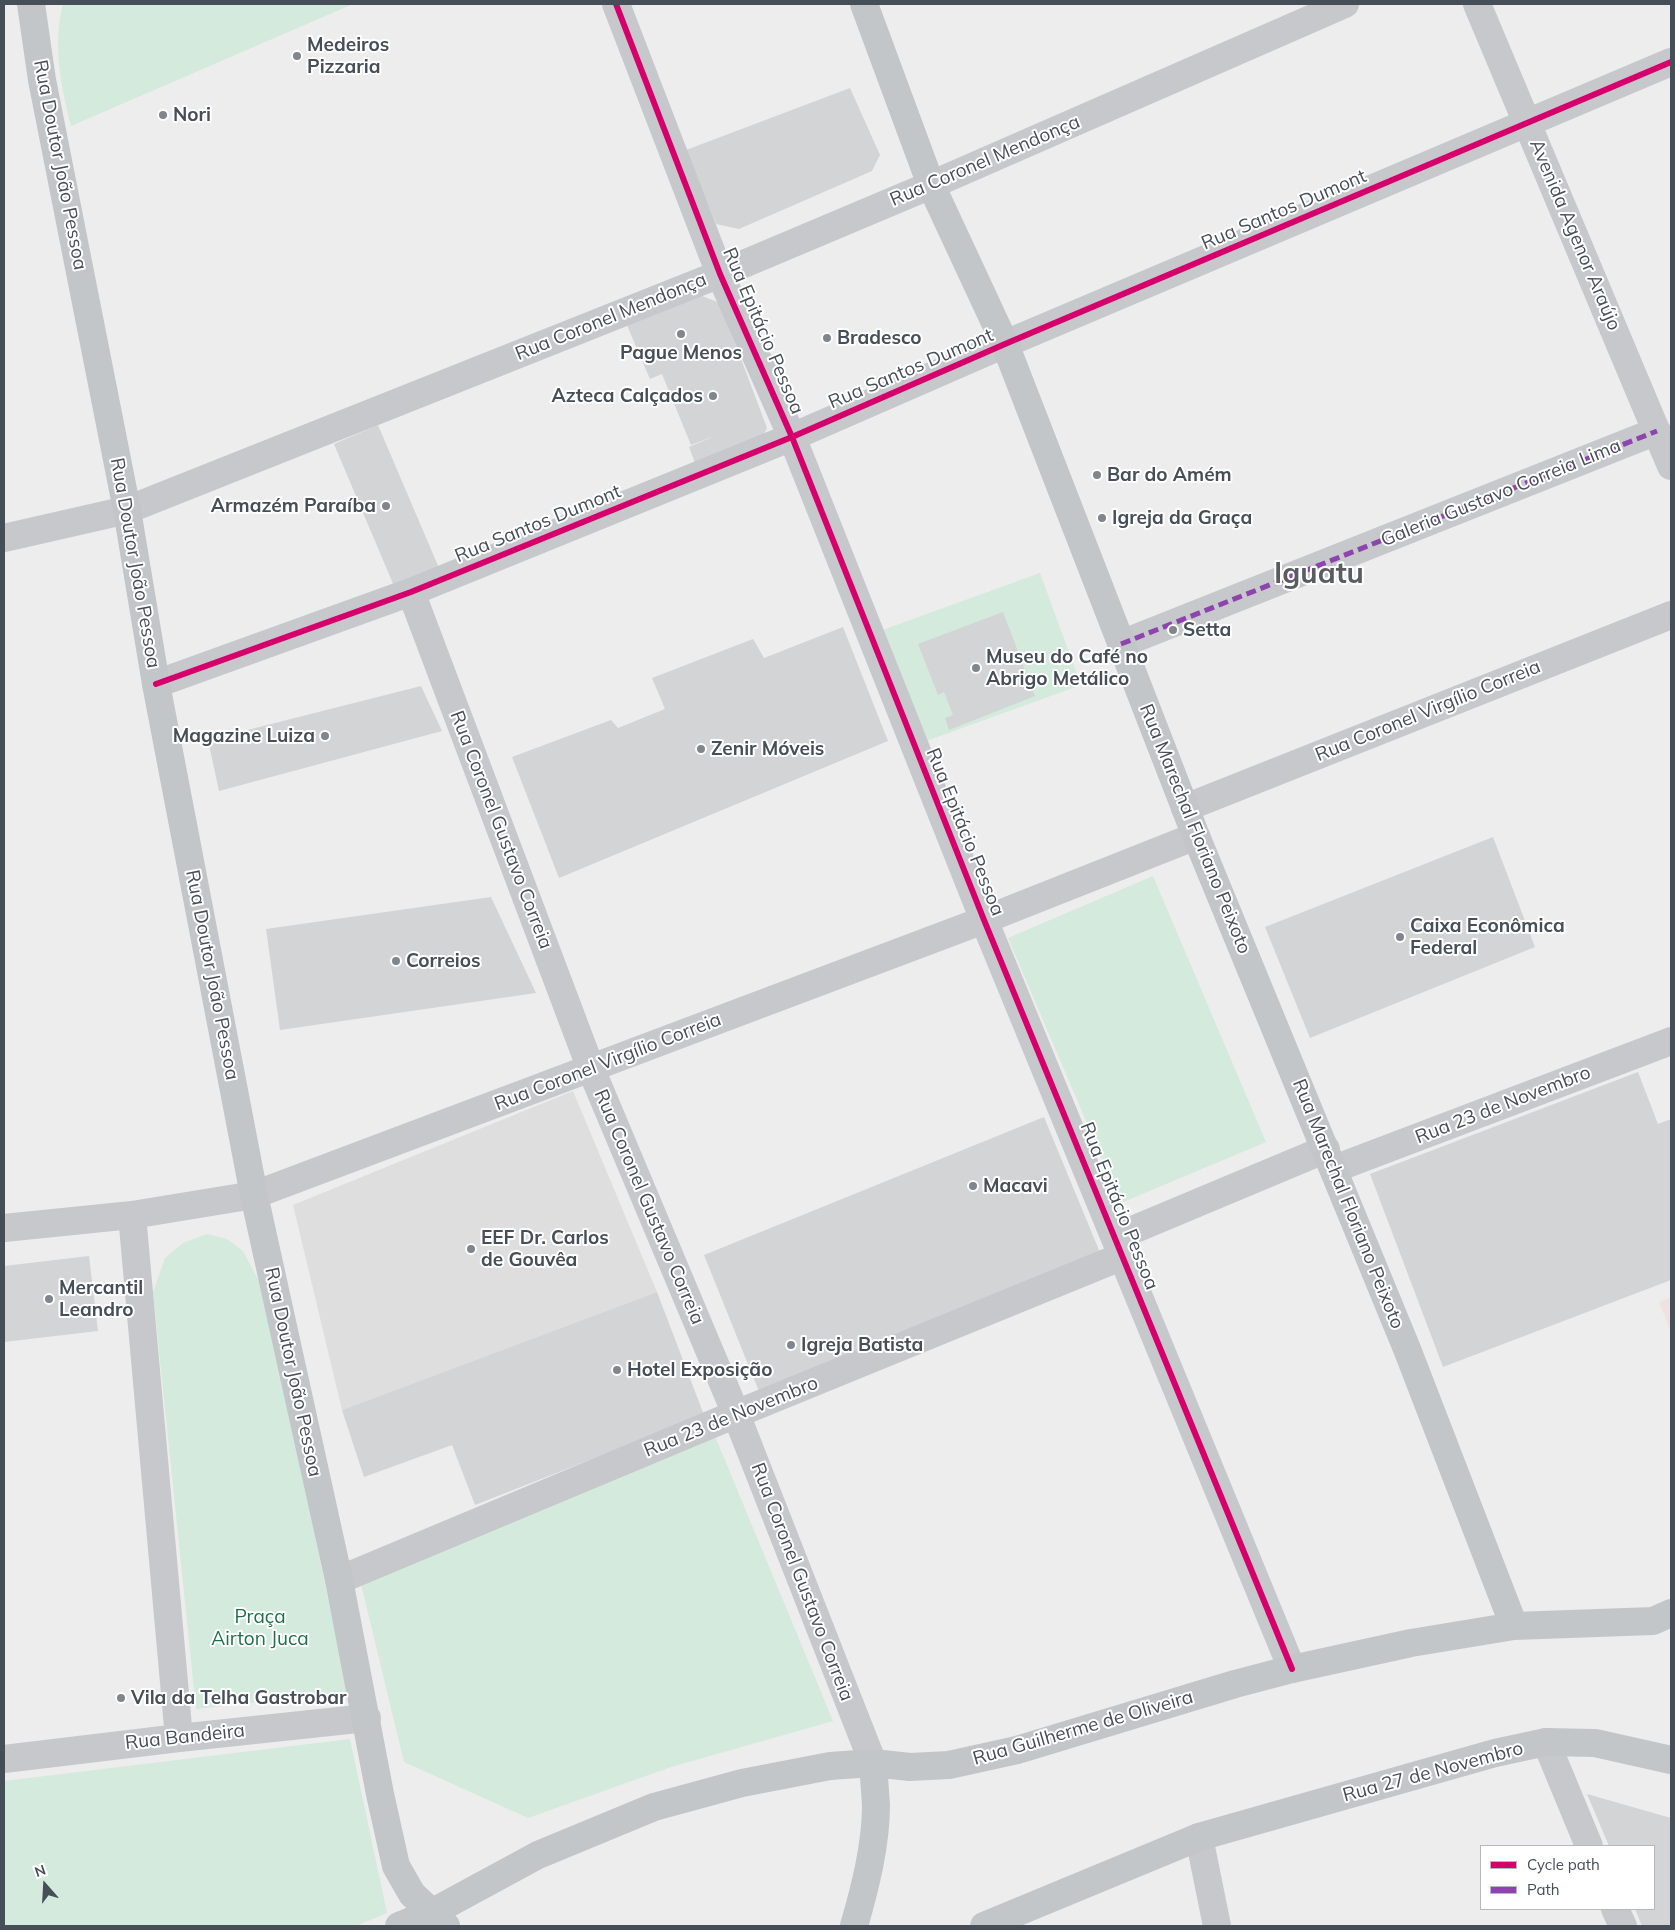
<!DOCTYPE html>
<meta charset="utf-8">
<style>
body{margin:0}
#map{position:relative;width:1675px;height:1930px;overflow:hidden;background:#ededed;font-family:Mulish,sans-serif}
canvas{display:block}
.frame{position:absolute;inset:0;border:5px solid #464e57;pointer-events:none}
.legend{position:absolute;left:1480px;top:1845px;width:175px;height:65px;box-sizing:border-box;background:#fff;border:1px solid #b5b8bc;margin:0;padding:6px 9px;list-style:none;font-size:15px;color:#464e57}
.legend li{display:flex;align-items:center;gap:10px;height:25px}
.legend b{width:25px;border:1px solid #b5b8bc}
.north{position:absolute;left:20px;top:1860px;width:50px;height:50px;-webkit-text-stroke:4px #fff;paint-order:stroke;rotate:341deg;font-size:14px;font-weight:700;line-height:20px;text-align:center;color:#464e57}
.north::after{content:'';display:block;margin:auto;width:18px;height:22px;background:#464e57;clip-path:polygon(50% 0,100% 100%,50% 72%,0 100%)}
</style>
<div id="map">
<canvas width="1675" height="1930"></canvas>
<div class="frame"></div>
<ul class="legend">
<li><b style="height:6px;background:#d6006c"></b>Cycle path</li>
<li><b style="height:6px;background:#8e44ad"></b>Path</li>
</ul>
<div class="north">N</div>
</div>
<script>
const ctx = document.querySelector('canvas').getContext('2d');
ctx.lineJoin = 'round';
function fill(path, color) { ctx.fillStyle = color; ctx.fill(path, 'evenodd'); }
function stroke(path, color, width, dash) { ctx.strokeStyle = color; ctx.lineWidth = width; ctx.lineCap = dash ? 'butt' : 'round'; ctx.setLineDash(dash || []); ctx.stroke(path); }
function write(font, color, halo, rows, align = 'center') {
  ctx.font = font + ' Mulish,sans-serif'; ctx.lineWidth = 4; ctx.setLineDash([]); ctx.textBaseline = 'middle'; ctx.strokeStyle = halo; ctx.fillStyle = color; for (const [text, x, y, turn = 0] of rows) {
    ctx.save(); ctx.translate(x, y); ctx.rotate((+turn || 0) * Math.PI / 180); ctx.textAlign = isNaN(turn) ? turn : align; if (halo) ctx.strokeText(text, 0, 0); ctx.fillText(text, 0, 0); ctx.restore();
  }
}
fill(new Path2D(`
 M573,1091l84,201 -315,118 -49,-205z`), '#dfdede');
fill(new Path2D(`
 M1671,1297v36l-12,-31z`), '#efe3e1');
fill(new Path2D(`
 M63,4h290l-282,122c-10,-41 -19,-81 -8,-122z
 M1040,573l41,112 -163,59 -41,-112z
 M1153,876l113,266 -145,61 -113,-265z
 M207,1234l20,5 16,12 19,36 86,405 -152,17 -43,-417 12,-34 18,-15z
 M715,1436l118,285 -162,46 -143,51 -124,-56 -43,-178z
 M350,1739l37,174 -31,13h-352v-145z`), '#d3eadd');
fill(new Path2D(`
 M850,88l30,67 -8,16 -133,58 -23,-5 -30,-74z
 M697,294l23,9 47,125 -4,8 -68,27 -6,-16 28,-12 -26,10 -29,-71 -12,5 -24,-56z
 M378,425l61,143 -45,18 -60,-142z
 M1003,612l32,84 -86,34 -4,-12 8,-3 -9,-23 -6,3 -20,-51z
 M843,627l45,114 -329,137 -47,-121 99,-37 7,8 47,-19 -13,-31 101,-39 11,19z
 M421,686l21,45 -223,60 -11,-51z
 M1493,837l42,110 -225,91 -45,-111z
 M491,897l45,96 -256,37 -14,-101z
 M1638,1072l20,52 13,-5v161l-228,87 -73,-193z
 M1044,1117l57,138 -341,139 -56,-139z
 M89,1256l9,75 -94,11v-76z
 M657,1292l47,123 -229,90 -23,-60 -88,32 -22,-67z
 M1587,1794l84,24v108h-29l-7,-17h19v-63h-45z`), '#d3d4d6');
stroke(new Path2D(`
 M616,4l104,270 72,163 192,483 308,749
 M1477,4l194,462
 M4,538l123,-28 593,-236 211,-89 414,-181
 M411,592l180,477 145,345 137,349
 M1121,644l536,-213
 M156,684l255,-92 381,-155 213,-93 666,-282
 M1185,808l486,-193
 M1334,1169l337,-128
 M132,1215l47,523
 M4,1228l128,-13 122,-20 730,-275 212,-84
 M1116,1237l210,-88
 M339,1580l397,-166 387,-158
 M1546,1742l43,104
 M4,1759l175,-21 188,-20
 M1199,1837l18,89
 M1615,1909l8,17`), '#c7c8cb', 28);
stroke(new Path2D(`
 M31,4l11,76 85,430 29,174 98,511 85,385 41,214 16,72 16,28 34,32
 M864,4l67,181 74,159 191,492 211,513 107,277
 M399,1926l32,-13 107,-58 116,-48 88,-24 88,-17 43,-3 37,4 39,-2 68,-15 218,-66 57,-15 119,-26 103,-17 139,-5 18,-8
 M854,1926c11,-38 22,-81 22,-121 -1,-14 -2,-28 -3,-42
 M984,1926l215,-89 296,-84 51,-11 49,1 76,17`), '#c3c6c9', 28);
stroke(new Path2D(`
 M1121,644l536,-213`), '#8e44ad', 5, [10, 5]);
stroke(new Path2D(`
 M616,4l104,270 72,163 192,483 308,749
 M156,684l255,-92 381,-155 213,-93 666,-282`), '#d6006c', 6);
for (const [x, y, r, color] of [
 [297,56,5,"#80868c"],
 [163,115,5,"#80868c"],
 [681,334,5,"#80868c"],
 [827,338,5,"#80868c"],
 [713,396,5,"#80868c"],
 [1097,475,5,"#80868c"],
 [386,506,5,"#80868c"],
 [1102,518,5,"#80868c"],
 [1173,630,5,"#80868c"],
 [976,668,5,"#80868c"],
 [325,736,5,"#80868c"],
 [701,749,5,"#80868c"],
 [1400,937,5,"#80868c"],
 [396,961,5,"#80868c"],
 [973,1186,5,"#80868c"],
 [471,1249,5,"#80868c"],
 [49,1299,5,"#80868c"],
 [791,1345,5,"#80868c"],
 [617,1370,5,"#80868c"],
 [121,1698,5,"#80868c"]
]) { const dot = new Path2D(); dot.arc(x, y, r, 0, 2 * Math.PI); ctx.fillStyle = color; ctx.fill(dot); stroke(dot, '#fff', 2); }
write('bold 19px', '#464e57', '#fff', [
 ["Medeiros",307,45],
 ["Pizzaria",307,67],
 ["Nori",173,115],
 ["Bradesco",837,338],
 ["Pague Menos",681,353,"center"],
 ["Azteca Calçados",703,396,"right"],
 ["Bar do Amém",1107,475],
 ["Armazém Paraíba",376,506,"right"],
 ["Igreja da Graça",1112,518],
 ["Setta",1183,630],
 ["Museu do Café no",986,657],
 ["Abrigo Metálico",986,679],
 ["Magazine Luiza",315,736,"right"],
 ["Zenir Móveis",711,749],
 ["Caixa Econômica",1410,926],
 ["Federal",1410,948],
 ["Correios",406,961],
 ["Macavi",983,1186],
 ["EEF Dr. Carlos",481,1238],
 ["de Gouvêa",481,1260],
 ["Mercantil",59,1288],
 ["Leandro",59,1310],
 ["Igreja Batista",801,1345],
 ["Hotel Exposição",627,1370],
 ["Vila da Telha Gastrobar",131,1698]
], 'left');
write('19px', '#464e57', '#fff', [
 ["Rua Coronel Mendonça",985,161,-23],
 ["Rua Doutor João Pessoa",60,165,79],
 ["Rua Santos Dumont",1284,210,-23],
 ["Avenida Agenor Araújo",1575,235,67],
 ["Rua Coronel Mendonça",611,317,-22],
 ["Rua Epitácio Pessoa",763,331,67],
 ["Rua Santos Dumont",911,369,-23],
 ["Galeria Gustavo Correia Lima",1501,493,-22],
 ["Rua Santos Dumont",538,524,-22],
 ["Rua Doutor João Pessoa",135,563,80],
 ["Rua Coronel Virgílio Correia",1428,711,-22],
 ["Rua Marechal Floriano Peixoto",1195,829,68],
 ["Rua Coronel Gustavo Correia",501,830,69],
 ["Rua Epitácio Pessoa",965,832,68],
 ["Rua Doutor João Pessoa",212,975,79],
 ["Rua Coronel Virgílio Correia",608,1062,-21],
 ["Rua 23 de Novembro",1503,1105,-21],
 ["Rua Marechal Floriano Peixoto",1348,1204,68],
 ["Rua Epitácio Pessoa",1119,1206,68],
 ["Rua Coronel Gustavo Correia",649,1207,67],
 ["Rua Doutor João Pessoa",293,1372,78],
 ["Rua 23 de Novembro",731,1417,-22],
 ["Rua Coronel Gustavo Correia",802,1582,69],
 ["Rua Guilherme de Oliveira",1083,1728,-16],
 ["Rua Bandeira",185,1737,-6],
 ["Rua 27 de Novembro",1433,1772,-15]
]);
write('19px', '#206f4c', '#fff', [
 ["Praça",260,1617],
 ["Airton Juca",260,1639]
]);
write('bold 29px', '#595c60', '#fff', [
 ["Iguatu",1319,574]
]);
</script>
